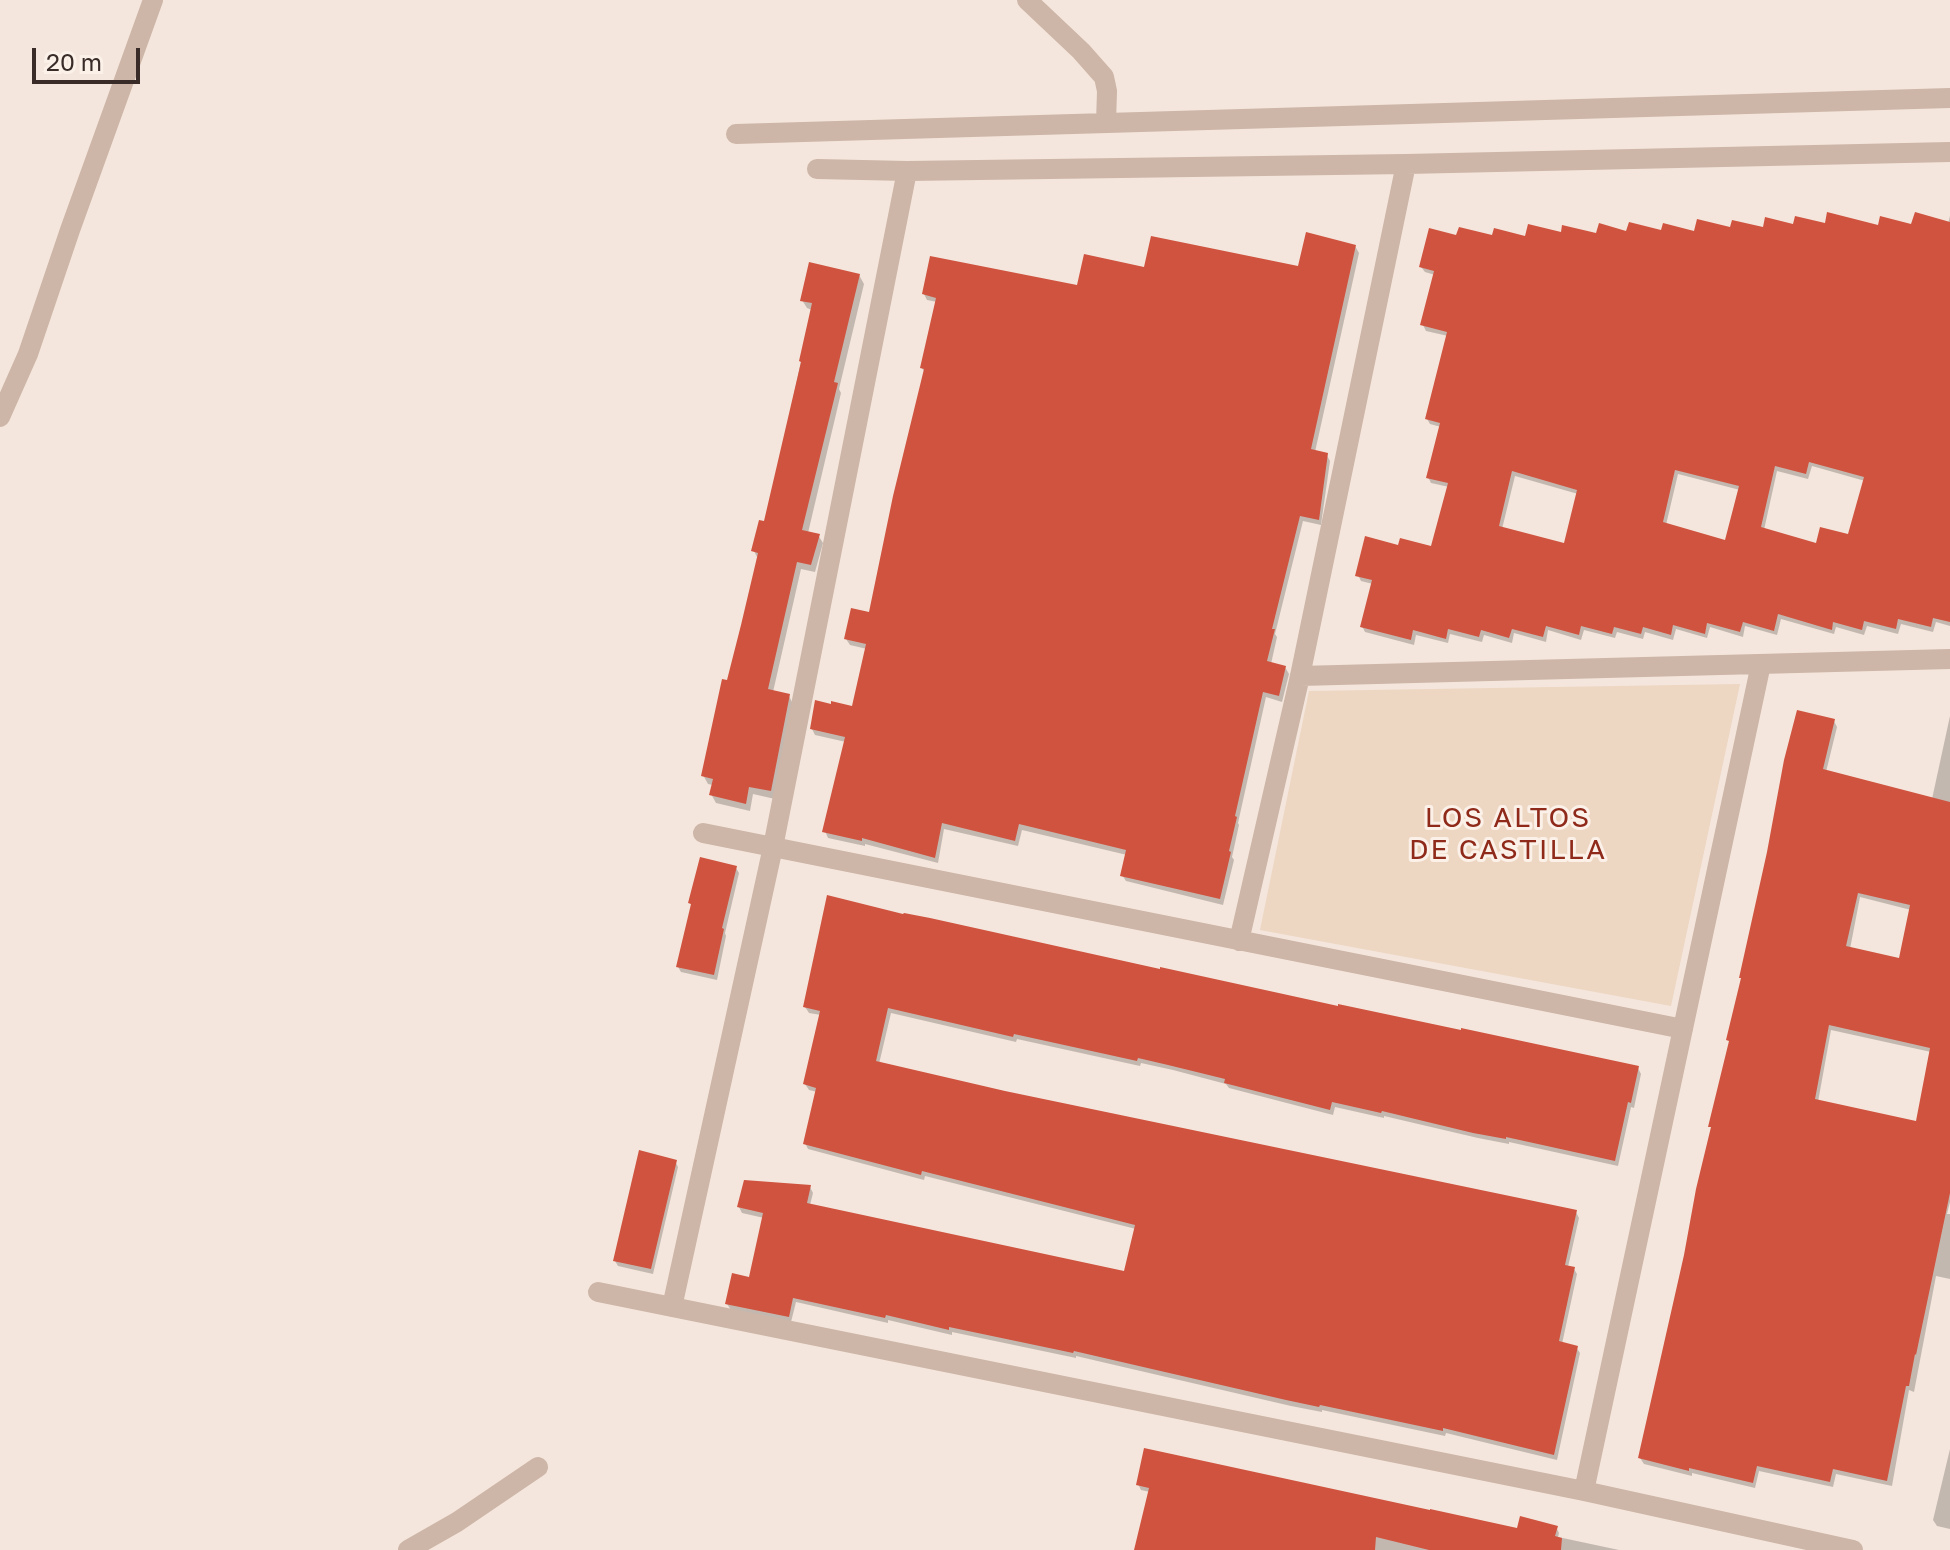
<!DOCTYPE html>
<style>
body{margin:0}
#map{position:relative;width:1950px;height:1550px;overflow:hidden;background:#f4e6dc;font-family:"Golos Text",sans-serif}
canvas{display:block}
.scale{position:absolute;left:32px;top:48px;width:108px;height:36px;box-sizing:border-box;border:4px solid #392c28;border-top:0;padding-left:10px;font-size:24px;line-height:28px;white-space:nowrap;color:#392c28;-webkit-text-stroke:6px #fbf1e9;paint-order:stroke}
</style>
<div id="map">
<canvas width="1950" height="1550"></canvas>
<div class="scale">20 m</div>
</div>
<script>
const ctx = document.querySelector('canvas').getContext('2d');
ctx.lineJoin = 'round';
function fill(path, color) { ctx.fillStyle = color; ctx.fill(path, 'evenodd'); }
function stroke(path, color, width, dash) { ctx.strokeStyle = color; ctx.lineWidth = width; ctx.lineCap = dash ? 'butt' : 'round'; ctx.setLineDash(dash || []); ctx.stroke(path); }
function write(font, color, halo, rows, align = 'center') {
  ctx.font = font + ' "Golos Text",sans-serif'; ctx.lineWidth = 6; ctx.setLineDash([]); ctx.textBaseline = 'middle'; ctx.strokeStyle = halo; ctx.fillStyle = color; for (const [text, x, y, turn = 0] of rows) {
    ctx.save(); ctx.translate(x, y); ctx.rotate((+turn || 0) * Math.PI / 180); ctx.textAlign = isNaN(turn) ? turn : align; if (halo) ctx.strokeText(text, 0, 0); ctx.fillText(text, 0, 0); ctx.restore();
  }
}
fill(new Path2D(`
 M1740,684l-69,322 -411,-76 49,-239z`), '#edd6c2');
fill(new Path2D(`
 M1950,216v410l-14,-4 -3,10 -32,-8 -3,10 -31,-8 -3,9 -28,-8 -2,7 -53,-15 -4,16 -32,-9 -2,11 -33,-10 -3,11 -31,-9 -3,11 -28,-8 -2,7 -26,-7 -2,6 -31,-8 -3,10 -33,-10 -2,12 -32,-9 -2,10 -28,-8 -2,7 -32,-8 -2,9 -32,-8 -2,10 -49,-13 -3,-6 11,-42 -12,-3 -3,-6 41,-28 33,1 17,-61 -18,-4 -3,-6 13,-50 -11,-3 -3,-5 21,-83 -22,-5 -3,-6 12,-50 -10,-3 -4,-5 37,-29 68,1 36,-5 35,2 31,-3h68l130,-8 87,2 35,-3zM1812,466l53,15 -15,55 -32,10 -54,-16 13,-59 31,8zM1678,474l62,16 -13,52 -61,-17zM1515,476l63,18 -13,51 -63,-16z
 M1355,246l4,7 -44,199 11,2 4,7 -9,64 -18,-4 -28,113 2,3 -6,27 14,3 4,7 -7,28 -16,-5 -28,126 1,2 -7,32 2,3 -11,45 -97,-24 -4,-6 5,-20 -105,-25 -4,16 -74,-17 -6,34 -73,-19v2l-37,-8 -3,-7 21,-89 -31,-7 -3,-6 42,-21 13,-59 -17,-4 -4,-6 24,-25 55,-241 -3,-5 15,-66 -10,-2 -3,-6 154,-7 68,-18h154z
 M859,275l5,9 -25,105 2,4 -33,140 10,2 5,8 -8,29 -14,-3 -28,123 16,4 4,8 -18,95 -22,-5 -3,17 -34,-8 -5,-9 2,-9 -5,-1 -5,-9 26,-92 29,-124 -4,-8 12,-27 46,-214 -5,-2 -5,-8z
 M1950,716v486l-3,12h3v65l-14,-3 -22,116 -5,-2 -17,96 -56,-12 -3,13 -74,-16 -4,17 -63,-15v3l-48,-12 -4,-6 72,-328 -1,-4 123,-405 3,6 -11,45 106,27zM1860,897l51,13 -10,50 -51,-11zM1831,1030l100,22 -13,72 -100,-22z
 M736,868l3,5 -14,60 1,3 -9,44 -36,-8 -3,-5 14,-61 -2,-3z
 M905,917l434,91 299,60 3,6 -7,34 -3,-1 -13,59 -109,-24v2l-31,-6 -94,-22v2l-49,-11 -2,8 -104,-27 -3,-4 -53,-14 -32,-7 -1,3 -123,-27 -1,3 -125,-29 -12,51 126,29 571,119 3,6 -11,49 6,2 3,5 -15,70 14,3 4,6 -23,107 -111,-27 -1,3 -123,-26v2l-31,-6 -215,-50v2l-124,-26v3l-64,-15v3l-92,-21 -5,20 -60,-12 -4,-6 24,-25 13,-61 -22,-5 -3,-6 71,-20 3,6 -3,12 316,69 10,-45 -211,-53 -1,4 -116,-31 -3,-6 12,-51 -8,-2 -4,-6 16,-69 -12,-2 -4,-6z
 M675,1161l3,6 -25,107 -35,-8 -3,-5z
 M1950,1449v80l-13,-3 -4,-6z
 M1138,1484l380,46 38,-3 3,6 -1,4 61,13h-481l12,-58 -9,-2z`), '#0003');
fill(new Path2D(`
 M1827,212l51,13 2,-9 31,8 4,-12 35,10v400l-17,-4 -2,9 -33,-8 -2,10 -32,-8 -2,9 -29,-8 -1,8 -54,-16 -4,17 -31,-9 -3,10 -33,-9 -2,11 -32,-9 -2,10 -28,-8 -2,7 -27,-7 -2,7 -31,-8 -2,9 -33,-9 -3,11 -31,-8 -3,9 -28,-8 -2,7 -31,-8 -2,10 -33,-9 -2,10 -51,-13 12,-47 -17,-4 10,-40 33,9 2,-7 31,8 17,-63 -22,-5 14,-55 -15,-4 22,-87 -27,-7 14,-54 -15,-4 10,-39 27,7 3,-8 33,8 2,-7 31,8 3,-12 33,8 1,-7 34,8 3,-10 27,8 3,-9 32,8 2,-7 31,8 3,-12 33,8 2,-7 31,7 2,-10 28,7 2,-8 30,7zM1809,462l55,15 -16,57 -28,-7 -4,16 -55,-16 14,-61 31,8zM1675,470l64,16 -14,54 -62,-18zM1512,471l65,19 -13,53 -65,-17z
 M1306,232l50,13 -45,204 17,4 -9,67 -19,-4 -28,113h3l-8,32 19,5 -7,30 -16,-4 -28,124 2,1 -8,34 2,1 -11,47 -100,-23 6,-26 -107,-26 -4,17 -73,-18 -7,35 -73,-20v3l-40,-9 23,-95 -35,-8 5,-29 16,4v-3l21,5 14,-62 -22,-5 7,-31 18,4 24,-116 31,-127 -4,-1 16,-70 -14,-4 8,-38 147,29 7,-31 60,13 7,-31 147,30z
 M809,262l51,12 -26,108 4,1 -36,147 18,4 -9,31 -14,-3 -29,127 22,5 -19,97 -22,-4 -3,17 -37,-9 4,-16 -12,-3 21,-97 5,1 14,-55 17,-72 -7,-2 8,-31 5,1 37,-159 -2,-1 13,-58 -12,-2z
 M1797,710l38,9 -12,50 127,33v391l-34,162 -1,-1 -6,32h-3l-19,95 -54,-12 -3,13 -73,-16 -4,17 -64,-15v3l-51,-13 46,-203 12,-66 15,-62h-3l21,-86 -3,-1 15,-62h-2l28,-126 17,-92zM1858,893l52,12 -11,53 -53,-12zM1829,1025l101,23 -14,73 -101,-22z
 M700,857l37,9 -15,62 2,1 -10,46 -38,-8 15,-63 -3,-1z
 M827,895l76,19 1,-1 26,5 230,51v-2l178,39v-2l123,26v-2l178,38 -8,37 -3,-1 -13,59 -109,-24v2l-33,-6 -91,-22 -1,2 -49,-11 -2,8 -106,-27 1,-4 -57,-14 -30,-7 -1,3 -123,-27 -1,3 -125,-29 -12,53 129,30 572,119 -12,55 10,2 -16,74 19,5 -24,109 -111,-27v3l-123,-26 -1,2 -33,-7 -212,-49 -1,2 -124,-26v3l-63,-15 -1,3 -92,-20 -4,19 -64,-13 7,-31 17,4 14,-64 -26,-6 7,-27 67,5 -4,18 317,68 11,-46 -213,-54 -1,4 -118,-31 13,-56 -13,-4 17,-73 -17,-4z
 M639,1150l38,10 -26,109 -38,-8z
 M1144,1448l286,62v-1l87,19 3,-12 38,10 -3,10 7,2 -1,12h-132l-53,-13 -1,13h-241l15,-62 -13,-3z`), '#cf533f');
stroke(new Path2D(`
 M1027,0l54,51 23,26 3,14 -1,32
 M736,134l1214,-36
 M817,169l90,2 499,-7 544,-12
 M0,417l28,-63 42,-124 83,-230
 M1300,676l650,-17
 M703,833l980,196
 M1239,941l61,-265 106,-512
 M598,1292l986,199 269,59
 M672,1307l101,-460 134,-676
 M1584,1491l177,-827
 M408,1550l49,-28 81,-55`), '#cdb5a7', 20);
ctx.letterSpacing = '2px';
write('28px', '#8f2a1a', '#fbf1e9', [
 ["LOS ALTOS",1508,818],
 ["DE CASTILLA",1508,850]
]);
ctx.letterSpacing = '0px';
</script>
